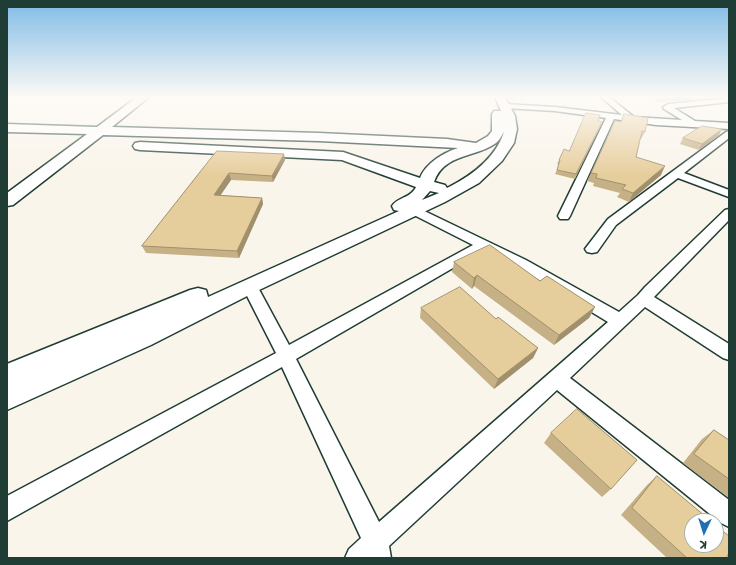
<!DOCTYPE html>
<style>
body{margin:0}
#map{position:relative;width:736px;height:565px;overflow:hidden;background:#faf5eb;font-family:"Shantell Sans",sans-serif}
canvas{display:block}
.frame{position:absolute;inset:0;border:8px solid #1f3d34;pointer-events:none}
.north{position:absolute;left:684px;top:513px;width:40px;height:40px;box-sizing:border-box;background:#fff;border:1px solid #a5b1ae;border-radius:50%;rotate:184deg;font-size:11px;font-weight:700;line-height:16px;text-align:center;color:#1f3d34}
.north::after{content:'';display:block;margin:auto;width:14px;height:18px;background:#1f6fb2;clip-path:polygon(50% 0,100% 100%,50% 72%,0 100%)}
</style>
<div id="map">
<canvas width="736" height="565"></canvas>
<div class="frame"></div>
<div class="north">K</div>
</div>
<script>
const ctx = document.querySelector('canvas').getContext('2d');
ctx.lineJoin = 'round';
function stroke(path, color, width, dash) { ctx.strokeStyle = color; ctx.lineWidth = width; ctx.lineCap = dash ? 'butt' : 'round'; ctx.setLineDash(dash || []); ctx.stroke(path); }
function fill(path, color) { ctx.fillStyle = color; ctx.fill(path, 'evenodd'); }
const street = new Path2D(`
 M601,97h8l25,20 48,3 -18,-11 -1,-2 5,-3 61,-6v4l-55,6 21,13 34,2v6l-73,-4 -42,-6 -44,97 -2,3h-8l-2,-3 48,-98 -51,-7 -50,-3 -4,-2 4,-2 50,3 67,8z
 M729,131v7l-45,35 45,17v7l-51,-19 -62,47 -19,27 -5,1 -5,-1 -2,-3 23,-30 118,-87z
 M414,206l112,54 93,52 19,-17 7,-8 80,-77 4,-1v11l-75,77 75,47v16l-6,-2 -78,-51 -75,71 159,122v27l-8,-4 -164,-133 -168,156 2,12h-46l4,-9 12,-11 -79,-171 -275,154v-25l269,-143 -34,-67 3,-4 5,-1 5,1 34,63 184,-100 -63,-32 -2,-3 2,-3zM484,250l32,16 92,56 -229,200 -83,-163z`);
const secondary = new Path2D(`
 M137,97h12l-37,30 207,6 128,6 29,4 12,-7 4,-5v-17l2,-3h7l-6,-14h10l10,19 2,13 -3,14 -12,18 -23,22 -34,19 -188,89 -106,54 -144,65v-46l183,-74 8,-2 8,2 2,7 191,-86 -5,-1 -2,-4c6,-9 19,-8 24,-19l-74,-27 -202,-10 -5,-1 -2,-3 2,-3 5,-1 203,10 77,26c6,-15 23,-25 38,-30l-139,-7 -216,-6 -90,70 -6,1v-13l80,-59 -80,-2v-8l90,3zM504,132c-9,27 -33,44 -57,56l-2,-3 -11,-3c10,-29 42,-24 62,-39 4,-3 5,-7 8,-11zM430,191l9,2 -17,7z`);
stroke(street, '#1f3d34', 3);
stroke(secondary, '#1f3d34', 3);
fill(street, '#fff');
fill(secondary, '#fff');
fill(new Path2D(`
 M654,97h50l-11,1v1l-37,3z
 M624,114l21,18 -4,7h-1l-4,18 25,18 -32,27 -12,-5 3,-4 -27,-7 1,-3 -7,-2 4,-8 30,-51z
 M598,121l2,5 -25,53 -20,-5 4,-9 -2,-1 2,-4 10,-9z
 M719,135l-20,15 -19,-6 3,-6z
 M217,151l68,9 -12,22 -42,-2 -11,15 42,3 1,6 -24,54 -93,-5 -4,-7z
 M454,262l86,19 55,26 -6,11 -35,27 -80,-59 -2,3 -20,-17z
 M421,308l75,11 42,29 -5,10 -39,31 -74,-71z
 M714,430l15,10v58l-46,-35 19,-24z
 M551,433l60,56 -9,8 -58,-54z
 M657,476l69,82h-59l-46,-43 26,-30z`), '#c6b086');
fill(new Path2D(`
 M658,97h46l-11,1v1l-37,3z
 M722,129l-3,6 -20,15 3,-6z
 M284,154l1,6 -12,22 -1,-6z
 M665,166l-4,9 -32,27 4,-9z
 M229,173l2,7 -15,22 -2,-7z
 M262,198l1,6 -24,54 -2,-7z
 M477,275l-3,11 -2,3 2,-11z
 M595,307l-6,11 -35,27 5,-10z
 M538,348l-5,10 -39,31 4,-10z`), '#a1906d');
const building = new Path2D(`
 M586,113l14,2 -2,6 4,1 -26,52 -19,-4 3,-10h-1l5,-11 5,2z
 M624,114l24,4 -3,14 -3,-1 -6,26 29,9 -32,27 -11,-4 4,-4 -30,-7 1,-4 -6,-1 24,-52 6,1z
 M702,126l20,3 -20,15 -19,-6z
 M217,151l67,3 -12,22 -43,-3 -15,22 48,3 -25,53 -95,-5z
 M490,245l50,36 7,-5 48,31 -36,28 -82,-60 -3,3 -20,-16z
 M460,287l36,32 2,-2 40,31 -40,31 -77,-71z
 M577,409l60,51 -26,29 -60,-56z
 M714,430l15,10v39l-35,-25z
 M657,476l54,45h-19v24h24v-19l13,10v17l-3,5h-39l-55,-50z`);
fill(building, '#e6cd9c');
stroke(building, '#a1906d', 1);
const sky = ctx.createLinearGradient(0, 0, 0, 176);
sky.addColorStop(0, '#7fbbe6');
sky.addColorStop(0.55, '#fdfaf6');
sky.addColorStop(1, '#fdfaf600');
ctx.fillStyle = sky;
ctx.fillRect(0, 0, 736, 176);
</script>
